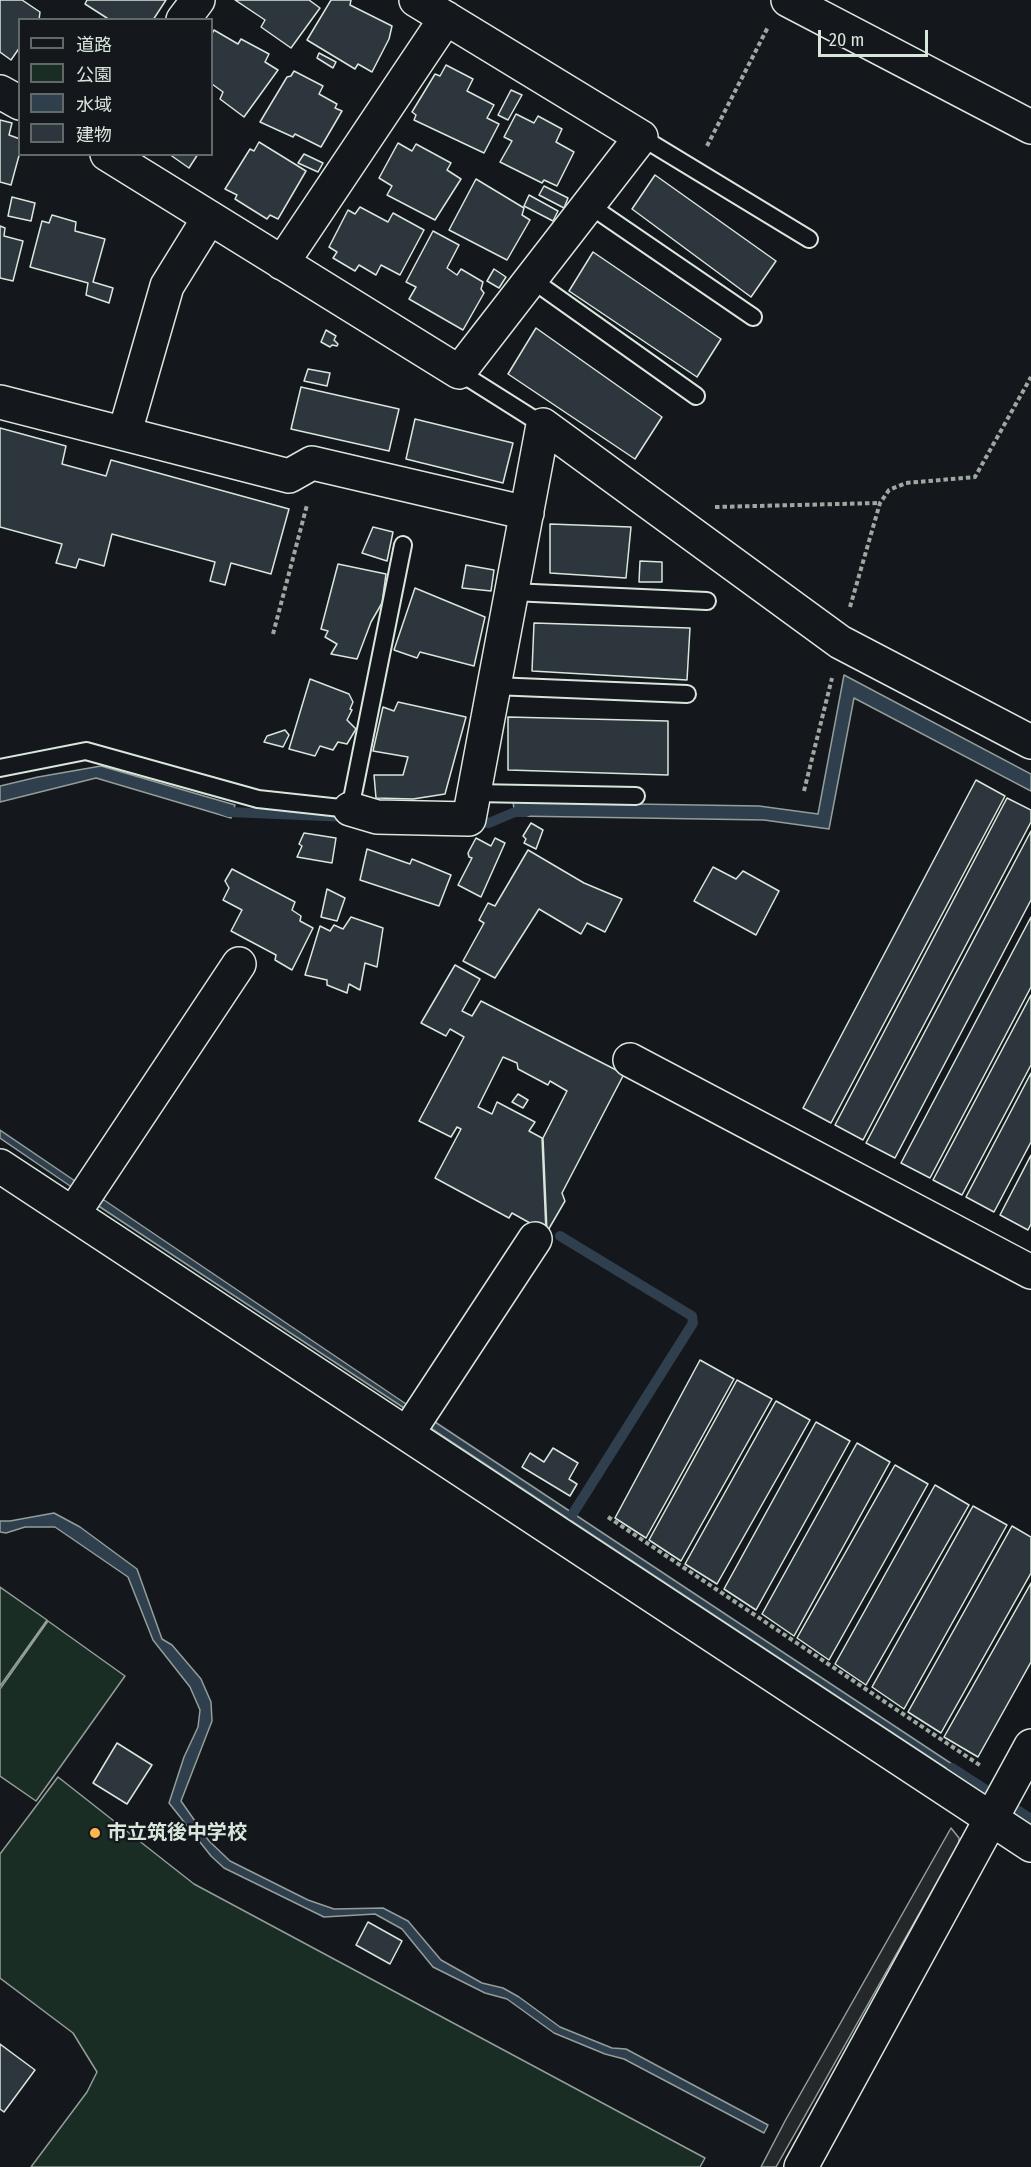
<!DOCTYPE html>
<meta charset="utf-8">
<style>
body{margin:0}
#map{position:relative;width:1031px;height:2167px;overflow:hidden;background:#14181c;font-family:"Fira Sans Condensed","Noto Sans JP",sans-serif}
canvas{display:block}
.legend{position:absolute;left:18px;top:18px;width:195px;height:138px;box-sizing:border-box;background:#14181c;border:2px solid #626a69;margin:0;padding:8px 10px;list-style:none;font-size:18px;color:#d8e6dc}
.legend li{display:flex;align-items:center;gap:12px;height:30px}
.legend b{width:30px;border:2px solid #626a69}
.scale{position:absolute;left:818px;top:30px;width:110px;height:27px;box-sizing:border-box;border:3px solid #d8e6dc;border-top:0;padding-left:8px;font-size:18px;line-height:21px;white-space:nowrap;color:#d8e6dc;-webkit-text-stroke:4px #14181c;paint-order:stroke}
</style>
<div id="map">
<canvas width="1031" height="2167"></canvas>
<ul class="legend">
<li><b style="height:8px;background:#14181c"></b>道路</li>
<li><b style="height:16px;background:#1a2d24"></b>公園</li>
<li><b style="height:16px;background:#2f3f4d"></b>水域</li>
<li><b style="height:16px;background:#2c363c"></b>建物</li>
</ul>
<div class="scale">20 m</div>
</div>
<script>
const ctx = document.querySelector('canvas').getContext('2d');
ctx.lineJoin = 'round';
function fill(path, color) { ctx.fillStyle = color; ctx.fill(path, 'evenodd'); }
function stroke(path, color, width, dash) { ctx.strokeStyle = color; ctx.lineWidth = width; ctx.lineCap = dash ? 'butt' : 'round'; ctx.setLineDash(dash || []); ctx.stroke(path); }
function write(font, color, halo, rows, align = 'center') {
  ctx.font = font + ' "Fira Sans Condensed","Noto Sans JP",sans-serif'; ctx.lineWidth = 4.5; ctx.setLineDash([]); ctx.textBaseline = 'middle'; ctx.strokeStyle = halo; ctx.fillStyle = color; for (const [text, x, y, turn = 0] of rows) {
    ctx.save(); ctx.translate(x, y); ctx.rotate((+turn || 0) * Math.PI / 180); ctx.textAlign = isNaN(turn) ? turn : align; if (halo) ctx.strokeText(text, 0, 0); ctx.fillText(text, 0, 0); ctx.restore();
  }
}
const green = new Path2D(`
 M0,1587l47,33 -47,66z
 M48,1621l77,55 -89,125 -36,-25v-87z
 M58,1777l136,107 511,274 -5,9h-669l56,-75 10,-20 -24,-39 -73,-55v-124z`);
fill(green, '#1a2d24');
stroke(green, '#939e99', 1.5);
const parking = new Path2D(`
 M951,1828l8,10v5l-183,324h-15l24,-46z`);
fill(parking, '#24282b');
stroke(parking, '#939e99', 1.5);
const water = new Path2D(`
 M844,675l187,99v17l-177,-93 -25,131 -65,-9 -249,-4 -2,-14 246,4 59,8z
 M101,766l134,39 -4,13 -135,-40 -96,24v-16l38,-9z
 M0,1130l78,53 -5,5 -73,-50z
 M104,1200l305,206 -2,4 -313,-207z
 M432,1420l532,352 -3,6 -535,-353z
 M54,1513l26,14 57,42 25,70 10,6 29,34 10,23 1,19 -31,80 28,40 21,20 78,39 26,9 49,-1 25,13 33,39 41,23 21,5 16,9 41,30 52,21 14,1 142,76 -4,8 -140,-74 -19,-5 -51,-21 -47,-34 -22,-6 -52,-26 -31,-38 -27,-15 -51,3 -100,-49 -13,-12 -42,-53 15,-46 14,-30 2,-17 -10,-23 -37,-47 -25,-63 -73,-50h-30l-19,6 -6,-1v-11h10z`);
fill(water, '#2f3f4d');
stroke(water, '#939e99', 1.5);
stroke(new Path2D(`
 M221,809l8,3 120,5
 M472,822l17,1 26,-11h11
 M560,1236l132,80 1,7 -121,192
 M952,1768l79,51`), '#2f3f4d', 10);
const building = new Path2D(`
 M0,0h22l18,12 -1,8h-19v27l-9,13 -11,-8z
 M87,0h79l-13,20h-43l-25,-16z
 M235,0h74l11,8 -29,40 -30,-21 4,-7z
 M331,0h20l-1,5 42,21 -3,13 -17,33 -14,-8 -3,5 -48,-29z
 M214,30l24,14 3,-5 28,15 -4,8 13,8 -34,47 -24,-18 3,-7 -11,-8v-50z
 M319,53l17,9 -3,6 -16,-10z
 M446,65l27,14 -6,12 27,14 -7,13 12,6 -15,29 -70,-33 2,-5 -4,-3 23,-38 5,2z
 M294,71l29,15 -4,8 18,10 -2,4 7,3 -21,36 -26,-13 -2,3 -33,-15 27,-45 4,-1z
 M511,90l11,5 -14,25 -10,-5z
 M516,114l18,9 4,-7 24,13 -6,13 18,10 -17,34 -13,-6 -2,3 -42,-21 12,-21 -8,-4z
 M0,120l12,3 -3,12 11,4v13l-9,33 -11,-3z
 M259,142l47,29 -28,48 -8,-4 -3,4 -32,-20 2,-4 -12,-6 25,-40 4,2z
 M398,143l14,8 4,-7 35,19 -4,7 14,9 -26,41 -48,-25 5,-9 -13,-8z
 M169,154h29l-9,14z
 M304,154l19,9 -5,9 -20,-9z
 M655,175l121,86 -25,36 -119,-88z
 M476,179l48,29 -2,7 8,5 -23,40 -58,-30z
 M544,186l24,12 -4,10 -25,-13z
 M529,195l29,16 -5,10 -29,-15z
 M12,197l23,6 -4,18 -23,-5z
 M360,207l28,15 5,-9 31,17 -24,45 -19,-10 -5,10 -17,-10 -4,6 -22,-13 4,-6 -8,-5 19,-37 7,4z
 M52,215l24,7 -1,9 30,8 -12,43 20,6 -4,15 -23,-8 2,-12 -58,-16 12,-46 7,2z
 M0,226l5,2 -1,8 19,5 -10,40 -13,-3z
 M433,231l26,14 -12,23 10,7 4,-6 22,13 -2,7 3,4 -21,37 -54,-31 7,-12 -10,-5z
 M593,252l128,87 -24,38 -128,-86z
 M494,269l12,8 -7,11 -12,-7z
 M536,328l126,89 -27,42 -127,-85z
 M326,330l10,6 -2,4 4,4 -1,2 -5,-1 -2,2 -9,-5z
 M308,369l22,4 -3,13 -23,-5z
 M301,387l98,22 -10,42 -98,-22z
 M415,419l98,24 -10,40 -97,-24z
 M0,428l66,18 -4,18 44,12 5,-16 178,49 -18,65 -40,-11 -6,22 -15,-4 5,-19 -103,-28 -8,32 -25,-7 -3,9 -20,-5 6,-19 -62,-17z
 M550,524l81,3 -5,51 -76,-5z
 M373,527l20,5 -6,29 -25,-8z
 M640,561l22,1v20h-23z
 M338,564l48,10 -4,29 -11,19 -14,37 -26,-5 6,-10 -12,-7 3,-6 -7,-2z
 M466,565l28,5 -3,21 -29,-3z
 M415,588l70,29 -11,49 -54,-14 -3,6 -23,-8z
 M534,623l156,5 -3,52 -155,-9z
 M310,679l39,15 4,8 -3,7 2,1 -5,10 9,9 -9,15 -9,-2 -5,8 -13,-4 -5,10 -26,-7z
 M398,702l68,15 -21,77 -32,5 -37,-1 -2,-23h29l5,-18 -35,-6 10,-44 11,4z
 M508,717l160,4v54l-160,-5z
 M285,730l4,5 -6,12 -19,-5 3,-6z
 M976,780l29,16 -174,327 -28,-15z
 M1007,798l24,12v12l-168,318 -28,-15z
 M531,823l12,7 -7,19 -12,-6 2,-4 -3,-3z
 M1031,831v69l-136,258 -29,-15z
 M304,833l32,5 -4,25 -35,-6 5,-11 -3,-2z
 M476,838l15,8 4,-8 10,5 -24,54 -23,-12 14,-27 -3,-1 -1,-4z
 M367,849l43,15 2,-5 39,16 -12,31 -79,-26z
 M528,850l56,33 38,16 -17,33 -18,-9 -6,11 -42,-25 -44,69 -32,-17 21,-38 -5,-3 9,-17 7,3z
 M713,867l23,12 7,-8 36,20 -23,44 -62,-34z
 M232,869l63,33 -3,8 9,6 -1,5 13,7 -21,42 -17,-10 1,-5 -45,-24 11,-21 -19,-10 6,-12 -4,-7z
 M327,889l18,9 -8,23 -16,-4z
 M351,917l32,11 -6,39 -12,-4 -5,27 -11,-6 -2,9 -20,-8v-5l-22,-5 15,-49 10,5 4,-6 9,4z
 M1031,917v70l-101,191 -29,-15z
 M455,965l25,14 -18,32 10,5 9,-15 143,73 -62,119 3,8 -18,31 -4,-94 24,-47 -17,-10 -2,4 -30,-16 -1,-6 -14,-6 -25,50 14,7 5,-12 38,20 -6,9 13,7 4,94 -34,-19 -3,5 -74,-40 26,-49 -4,-2 -6,10 -32,-16 45,-84 -14,-8 -4,7 -25,-13z
 M1031,995v70l-69,130 -29,-15z
 M1031,1073v69l-37,70 -28,-15z
 M518,1094l10,6 -5,8 -11,-6z
 M1031,1155v69l-3,6 -28,-15z
 M700,1360l34,19 -88,159 -31,-20z
 M737,1380l35,19 -91,162 -32,-21z
 M776,1401l34,19 -93,164 -32,-20z
 M816,1422l34,19 -94,169 -32,-21z
 M857,1443l33,19 -96,174 -32,-22z
 M553,1448l25,15 -9,16 8,5 -7,12 -48,-29 8,-14 14,9z
 M895,1465l33,19 -99,176 -32,-22z
 M935,1485l34,20 -103,180 -31,-21z
 M973,1506l34,19 -103,184 -32,-22z
 M1012,1526l19,11v36l-90,160 -33,-21z
 M1031,1583v79l-53,95 -34,-20z
 M117,1743l35,22 -25,39 -34,-21z
 M368,1922l34,19 -12,23 -34,-19z
 M0,2044l35,26 -31,42 -4,-3z`);
fill(building, '#2c363c');
stroke(building, '#d8e6dc', 1.5);
const service = new Path2D(`
 M641,137l168,102
 M589,205l164,112
 M531,279l165,117
 M459,372l84,53
 M512,592l195,9
 M494,686l193,8
 M0,768l86,-17 172,48 92,10 53,-264
 M474,793l162,3`);
const minor = new Path2D(`
 M788,0l243,127
 M183,20l15,-20
 M0,92l20,11
 M107,154l352,218 182,-235 -225,-137
 M282,263l164,-245
 M0,402l289,74 23,-13 215,50
 M129,418l38,-132 42,-68
 M350,809l27,8 92,2 74,-394 297,217 191,100
 M630,1060l401,212
 M0,1166l1031,679
 M73,1214l166,-250
 M407,1434l128,-195`);
const tertiary = new Path2D(`
 M801,2167l230,-421`);
stroke(service, '#d8e6dc', 20);
stroke(minor, '#d8e6dc', 36);
stroke(tertiary, '#d8e6dc', 36);
stroke(new Path2D(`
 M707,146l61,-119
 M715,507l165,-4
 M850,607l30,-104 9,-13 17,-7 69,-6 56,-100
 M273,634l34,-129
 M804,791l28,-113
 M608,1517l373,249`), '#9da8a2', 4, [4.5, 3]);
stroke(service, '#14181c', 16);
stroke(minor, '#14181c', 33);
stroke(tertiary, '#14181c', 33);
for (const [x, y, r, color] of [
 [95,1833,6,"#ffb74d"]
]) { const dot = new Path2D(); dot.arc(x, y, r, 0, 2 * Math.PI); ctx.fillStyle = color; ctx.fill(dot); stroke(dot, '#14181c', 2); }
write('bold 20px', '#d8e6dc', '#14181c', [
 ["市立筑後中学校",107,1833]
], 'left');
</script>
